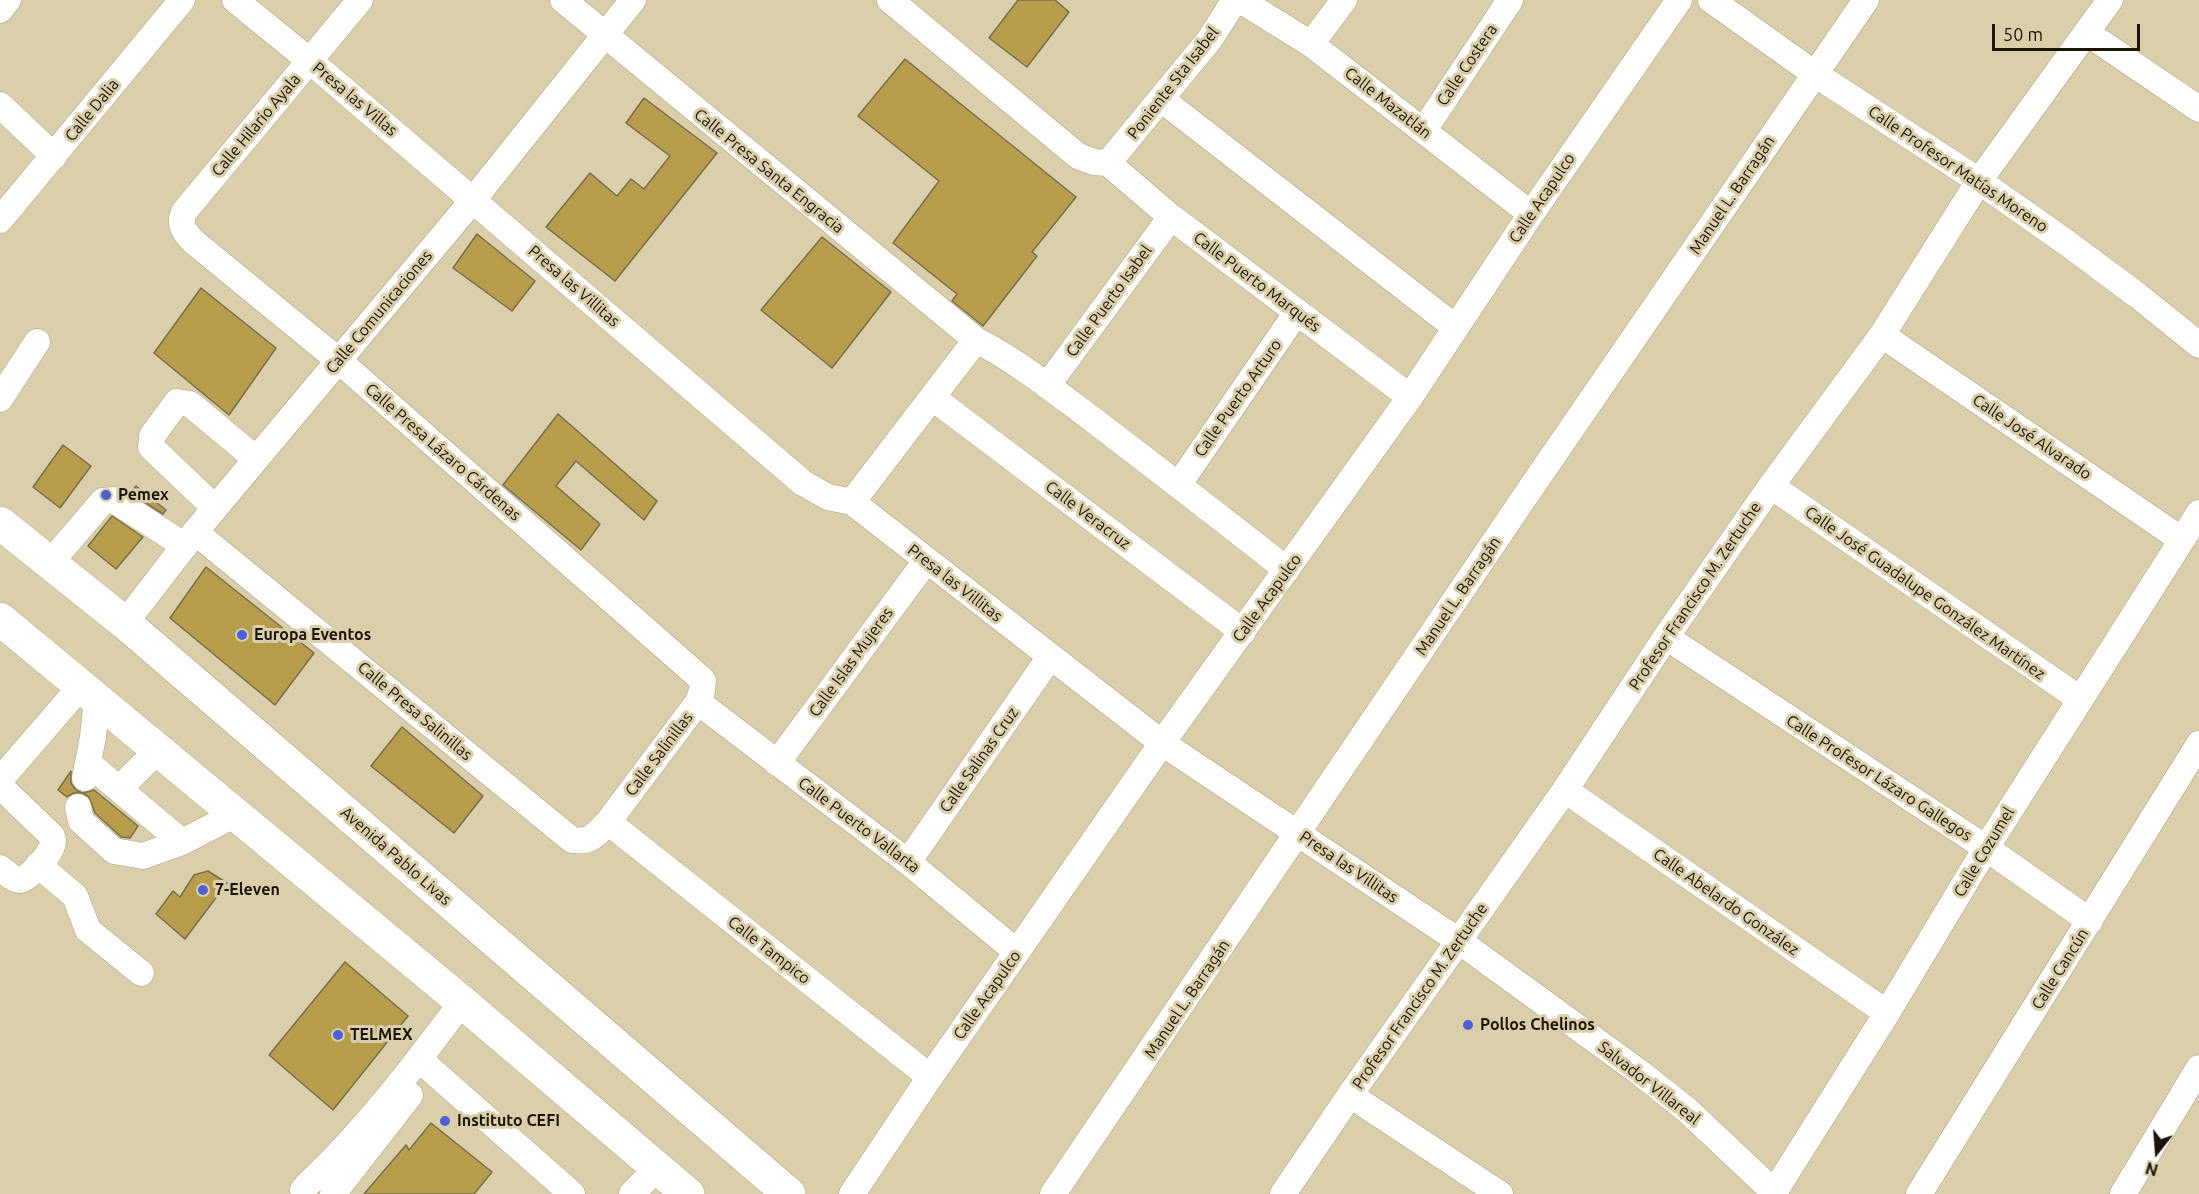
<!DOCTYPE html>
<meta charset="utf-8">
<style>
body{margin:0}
#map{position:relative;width:2199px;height:1194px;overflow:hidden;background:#dbcfab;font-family:Ubuntu,sans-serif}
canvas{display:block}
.north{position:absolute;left:2127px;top:1122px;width:60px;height:60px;-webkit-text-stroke:4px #dbcfab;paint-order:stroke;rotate:197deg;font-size:16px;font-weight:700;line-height:24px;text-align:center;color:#191507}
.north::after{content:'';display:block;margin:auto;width:21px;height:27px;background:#191507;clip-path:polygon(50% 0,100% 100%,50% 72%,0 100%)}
.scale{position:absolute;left:1992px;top:24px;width:148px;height:27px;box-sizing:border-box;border:3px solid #191507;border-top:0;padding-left:8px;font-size:18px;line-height:21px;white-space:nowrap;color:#191507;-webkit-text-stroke:4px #dbcfab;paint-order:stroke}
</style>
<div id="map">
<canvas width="2199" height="1194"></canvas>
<div class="north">N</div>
<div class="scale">50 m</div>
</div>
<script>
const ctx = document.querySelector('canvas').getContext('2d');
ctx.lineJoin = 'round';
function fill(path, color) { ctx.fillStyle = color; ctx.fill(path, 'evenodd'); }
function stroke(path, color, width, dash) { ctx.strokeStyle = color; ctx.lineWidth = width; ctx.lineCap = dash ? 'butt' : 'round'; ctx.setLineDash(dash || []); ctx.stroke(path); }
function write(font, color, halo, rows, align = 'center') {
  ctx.font = font + ' Ubuntu,sans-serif'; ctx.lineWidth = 6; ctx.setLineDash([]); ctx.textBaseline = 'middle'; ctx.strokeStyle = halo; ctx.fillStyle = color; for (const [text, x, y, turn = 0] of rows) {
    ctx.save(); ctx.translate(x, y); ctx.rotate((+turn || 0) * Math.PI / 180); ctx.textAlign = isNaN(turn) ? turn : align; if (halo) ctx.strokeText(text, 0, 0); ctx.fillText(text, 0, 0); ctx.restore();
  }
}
const building = new Path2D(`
 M1018,0h37l14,12 -42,55 -38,-29z
 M905,59l171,138 -44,55 5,4 -54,70 -31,-25 5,-7 -64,-51 46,-62 -81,-65z
 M644,98l73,55 -102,128 -69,-54 44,-54 27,23 14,-17 13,10 26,-33 -44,-33z
 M477,234l58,47 -23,30 -59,-43z
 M822,237l69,55 -59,76 -71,-58z
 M201,288l75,60 -47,67 -75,-62z
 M558,414l99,87 -13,19 -68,-59 -20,25 44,38 -19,26 -78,-65z
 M63,445l28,21 -31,42 -27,-21z
 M136,486l30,24 -3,4 -33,-21z
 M112,516l31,21 -27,32 -28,-23z
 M206,567l108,86 -39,52 -105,-87z
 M402,727l81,69 -29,37 -83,-67z
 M71,771v12l5,7 6,3h-8l-7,4 -9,-7z
 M94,790l44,36 -8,12 -9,-1 -26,-24 -6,-16 -7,-4z
 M208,871l19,12 -42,56 -29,-25 17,-23 7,6 14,-22z
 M345,962l63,54 -75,94 -64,-55z
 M431,1123l61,49 -18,22h-110l42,-49 3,5z`);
fill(building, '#b69c4b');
stroke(building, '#786d4c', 1.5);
const minor = new Path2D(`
 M235,0l75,61 493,422 25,14 24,5 310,241 297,198 180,131 48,38 89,84
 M563,0l413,340c43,22 81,53 120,82 64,49 128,98 191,148
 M890,0l188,156 16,6 14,1
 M1240,0l71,44 220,170
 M1711,0l104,74 164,107 88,62 70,52 62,50
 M0,10l8,-10
 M2087,33l112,76
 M1311,44l33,-44
 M1161,99l294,228
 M0,105l54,51
 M1424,130l86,-130
 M1108,163l63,54 239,180
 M1108,163l102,-124 25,-39
 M0,220l182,-220
 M1882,335l300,205
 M1047,386l124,-169
 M933,398l310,234
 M0,399l37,-57
 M1179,484l118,-172
 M1771,486l309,213
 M852,502l124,-162
 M215,508l-64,-61 1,-11 25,-34 13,2 66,55
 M195,532l377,308c18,3 24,-5 36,-18l90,-120 4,-11 1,-10 -6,-6 -359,-315 -144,-118c-9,-9 -16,-17 -10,-30l176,-212
 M50,563l53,-62 11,-1 71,46
 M125,623l70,-91 278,-332 160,-200
 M1666,637l320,211 104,73
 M698,702l210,160 109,90
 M88,763l94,79
 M777,763l149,-202
 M85,778l8,-41 4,-39
 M0,780l82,-95
 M0,786l52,50c1,5 2,5 0,10 -2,8 -23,33 -32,34 -7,0 -14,-8 -20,-12
 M119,789l40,-40
 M1565,790l322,223
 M78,807l3,14 33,30 29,5 39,-14 54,-28
 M608,822l322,255
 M908,862l142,-205
 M38,865l37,31 13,34 53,43
 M419,1059l153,135
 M1350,1095l150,99
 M304,1194l-1,-4 4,-5c56,-52 109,-121 155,-183
 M333,1194l77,-99
 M632,1194l26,-27
 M852,1194l78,-117 232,-334 248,-346 121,-183 148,-214
 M1053,1194l473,-699 340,-495
 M1283,1194l67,-99 215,-305 101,-153 105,-151 111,-151 97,-154 131,-181
 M1773,1194l114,-181 99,-165 213,-335
 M1919,1194l280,-450
 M2123,1194l76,-126`);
const major = new Path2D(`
 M0,523l125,100 664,571
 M0,619l462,383 226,192`);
stroke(minor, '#aba07d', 27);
stroke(major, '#aba07d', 34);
stroke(minor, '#fff', 26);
stroke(major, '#fff', 33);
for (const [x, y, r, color] of [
 [106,495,6,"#4e60d5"],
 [242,635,6,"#4e60d5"],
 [203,890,6,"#4e60d5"],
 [1468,1025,6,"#4e60d5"],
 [338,1035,6,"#4e60d5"],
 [445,1121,6,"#4e60d5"]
]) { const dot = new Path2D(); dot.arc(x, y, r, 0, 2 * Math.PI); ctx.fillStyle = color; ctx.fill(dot); stroke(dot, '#dbcfab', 2); }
write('16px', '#191507', '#dbcfab', [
 ["Calle Costera",1467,65,-56],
 ["Poniente Sta Isabel",1173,83,-52],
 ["Presa las Villas",355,99,40],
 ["Calle Mazatlán",1388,103,38],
 ["Calle Dalia",92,110,-51],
 ["Calle Hilario Ayala",256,125,-50],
 ["Calle Profesor Matías Moreno",1958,169,34],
 ["Calle Presa Santa Engracia",769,171,39],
 ["Manuel L. Barragán",1732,195,-56],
 ["Calle Acapulco",1542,198,-56],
 ["Calle Puerto Marqués",1257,282,37],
 ["Presa las Villitas",574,286,41],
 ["Calle Puerto Isabel",1109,301,-54],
 ["Calle Comunicaciones",379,312,-50],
 ["Calle Puerto Arturo",1238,398,-55],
 ["Calle José Alvarado",2032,437,34],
 ["Calle Presa Lázaro Cárdenas",443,452,41],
 ["Calle Veracruz",1088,515,37],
 ["Presa las Villitas",955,583,38],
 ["Calle José Guadalupe González Martínez",1925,593,35],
 ["Manuel L. Barragán",1458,596,-56],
 ["Profesor Francisco M. Zertuche",1695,596,-56],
 ["Calle Acapulco",1267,598,-54],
 ["Calle Islas Mujeres",851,662,-54],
 ["Calle Presa Salinillas",415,711,40],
 ["Calle Salinillas",659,754,-53],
 ["Calle Salinas Cruz",979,760,-55],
 ["Calle Profesor Lázaro Gallegos",1879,778,33],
 ["Calle Puerto Vallarta",859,825,37],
 ["Calle Cozumel",1984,852,-59],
 ["Avenida Pablo Livas",396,856,41],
 ["Presa las Villitas",1349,867,34],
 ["Calle Abelardo González",1726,902,35],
 ["Calle Tampico",769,950,38],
 ["Calle Cancún",2060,969,-58],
 ["Calle Acapulco",987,995,-55],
 ["Profesor Francisco M. Zertuche",1420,996,-55],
 ["Manuel L. Barragán",1187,999,-56],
 ["Salvador Villareal",1649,1083,38]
]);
write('bold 16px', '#191507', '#dbcfab', [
 ["Pemex",118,495],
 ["Europa Eventos",254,635],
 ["7-Eleven",215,890],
 ["Pollos Chelinos",1480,1025],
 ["TELMEX",350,1035],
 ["Instituto CEFI",457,1121]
], 'left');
</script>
